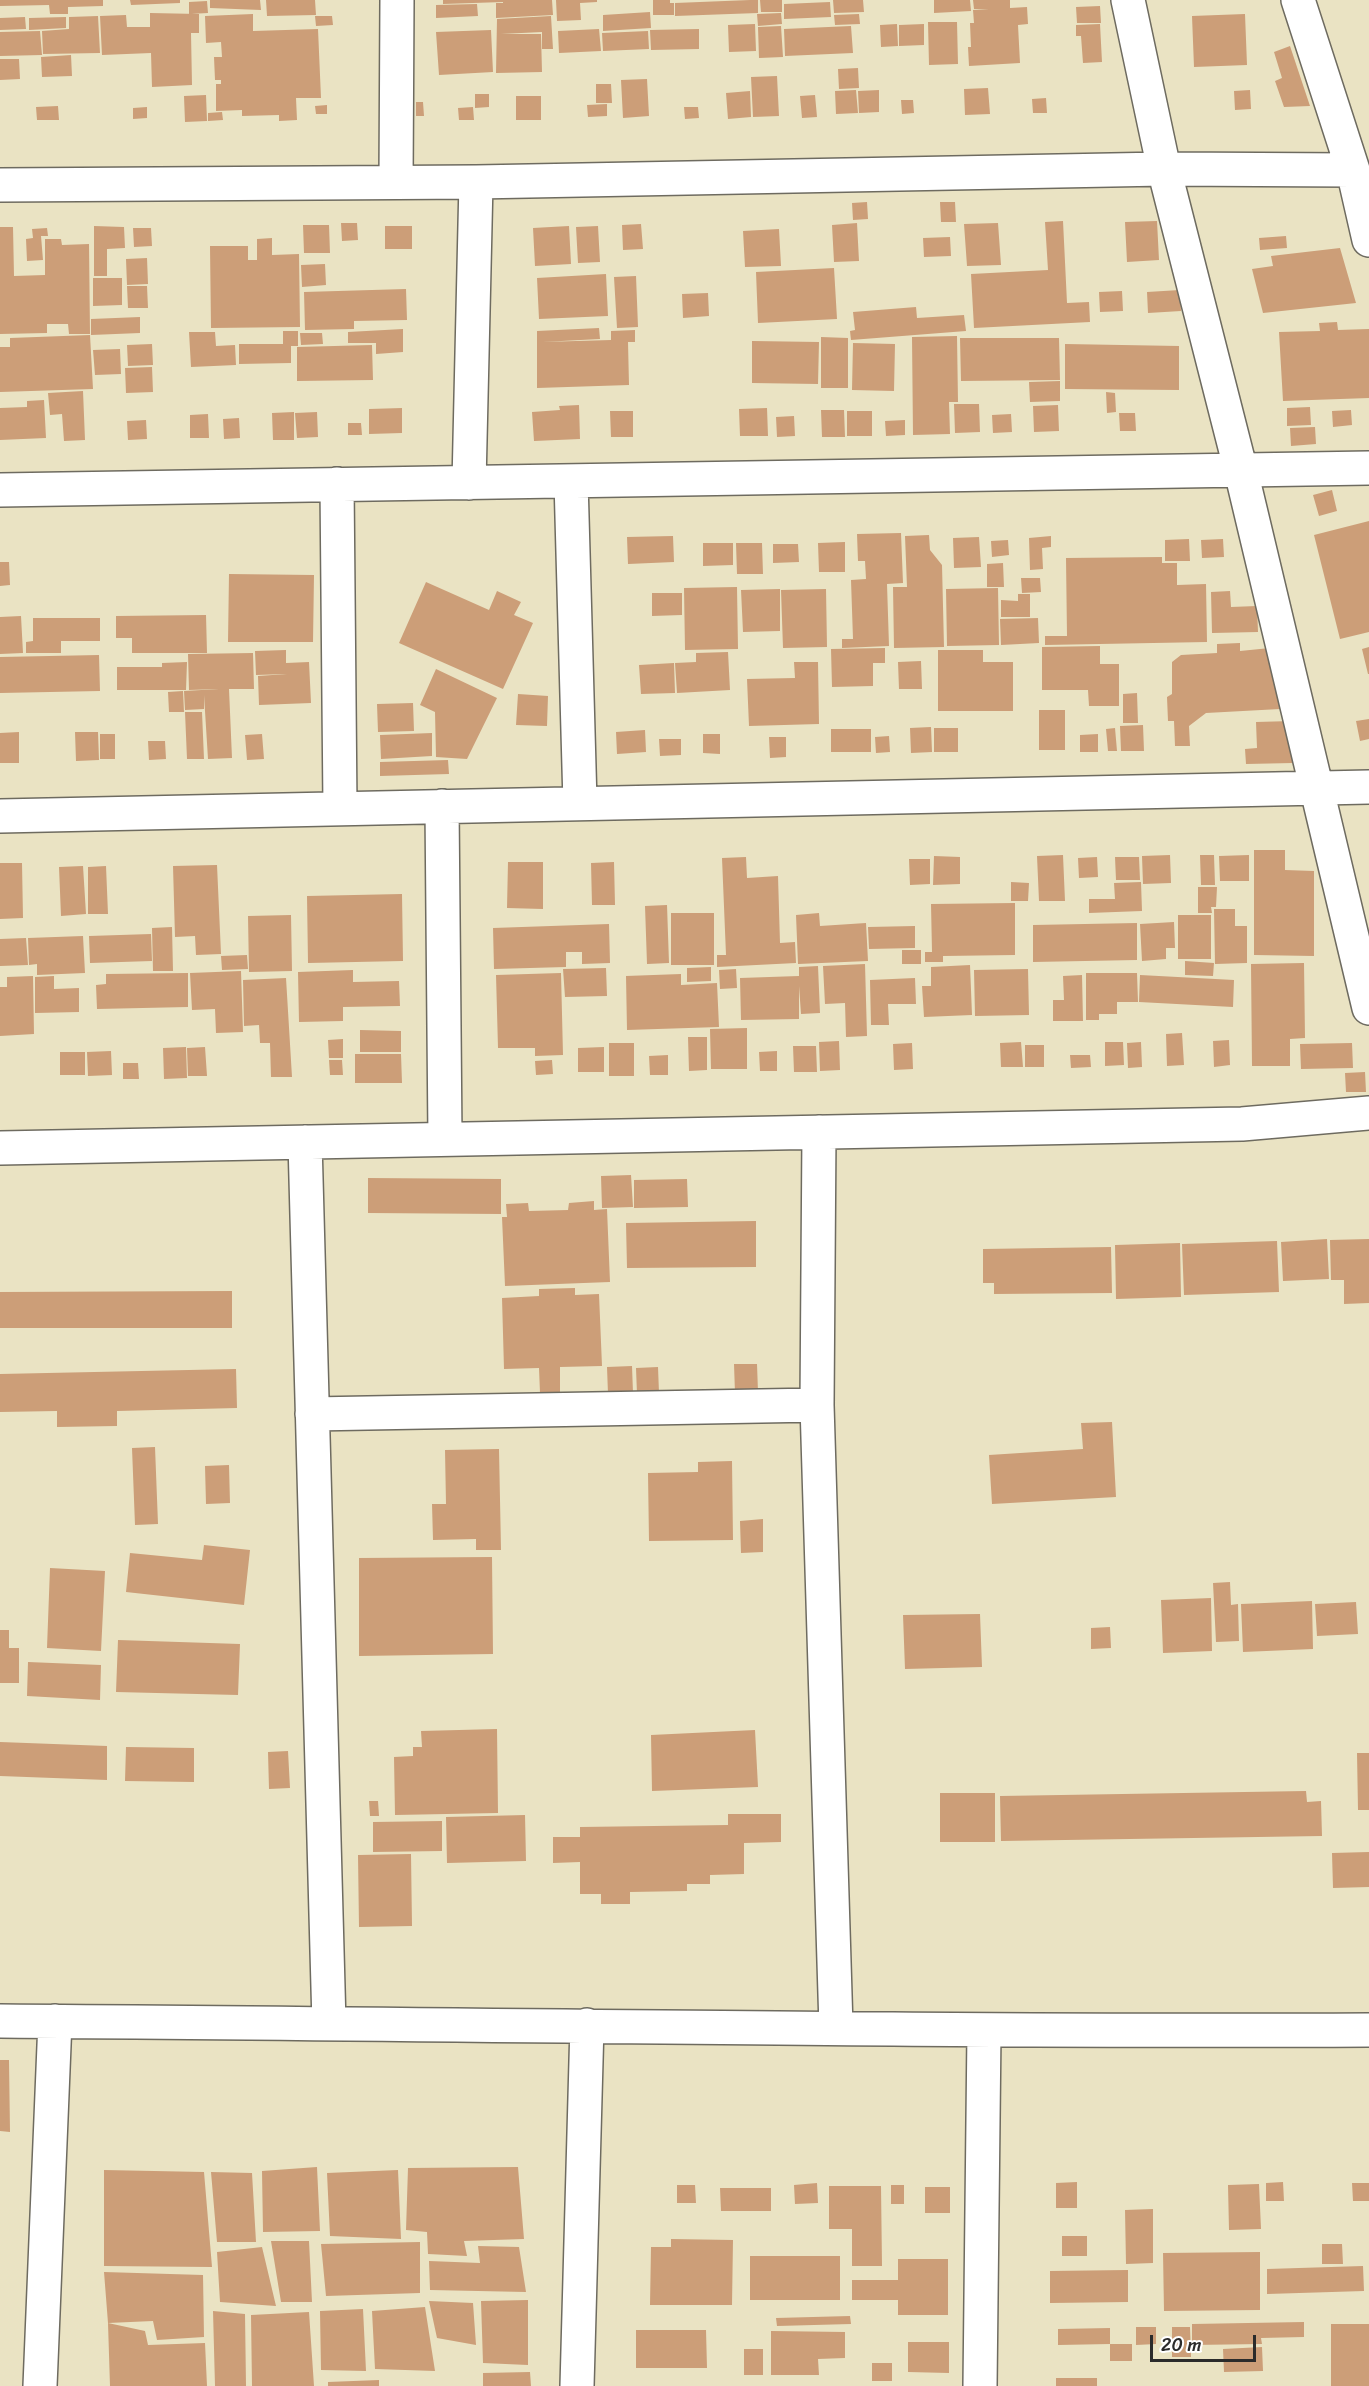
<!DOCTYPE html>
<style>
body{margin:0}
#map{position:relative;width:1369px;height:2386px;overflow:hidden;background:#eae3c3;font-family:Sriracha,sans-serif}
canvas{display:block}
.scale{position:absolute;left:1150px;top:2335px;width:106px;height:27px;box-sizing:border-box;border:3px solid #2b2b2b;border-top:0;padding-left:8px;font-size:18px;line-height:21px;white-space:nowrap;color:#2b2b2b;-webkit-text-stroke:4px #fff;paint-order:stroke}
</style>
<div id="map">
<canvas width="1369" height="2386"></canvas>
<div class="scale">20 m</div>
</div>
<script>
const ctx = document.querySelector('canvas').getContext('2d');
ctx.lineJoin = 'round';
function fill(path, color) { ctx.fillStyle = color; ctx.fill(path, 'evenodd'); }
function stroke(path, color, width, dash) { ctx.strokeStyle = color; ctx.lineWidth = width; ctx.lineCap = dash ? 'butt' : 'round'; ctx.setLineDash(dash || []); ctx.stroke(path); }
fill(new Path2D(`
 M0,0h103v6l-35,1v7h-18l-1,-9 -49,1z
 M130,0h50v3l-49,2z
 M210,0h50l1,10 -51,-2z
 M266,0h49l1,15 -49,1z
 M443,0h60v2l-60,2z
 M503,0h49l1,15 -57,3v-15h7z
 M556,0h41v2l-17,1 1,17 -24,1z
 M653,0h17v3h4v12h-21z
 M750,0h8v13l-83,3v-13z
 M760,0h22v12h-21z
 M833,0h30l1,12 -30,1z
 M934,0h36l1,11 -37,2z
 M973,0h37v8l17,-1 1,17 -10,1 2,38 -51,3 -1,-19h3l-1,-24h4l-1,-13 16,-1h-15z
 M207,1l1,12 -19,1v-12z
 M830,2l1,15 -47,2v-15z
 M477,4l1,12 -42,2v-13z
 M1100,6l1,17h-24l-1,-16z
 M650,12l1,16 -48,3v-16z
 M150,13l49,1v19h-8l1,52 -40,2 -1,-34 -49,2 -2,-39 26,-1 1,12h23z
 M781,13l1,11 -24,2 -1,-12z
 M253,14v17l65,-2 3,69h-25l1,22 -18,1v-6l-37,1v-6l-26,1v-27h5v-4h-6l-1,-23h8l-1,-15 -15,1 -1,-27z
 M859,14l1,10 -25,1 -1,-10z
 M1245,14l2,51 -53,2 -2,-51z
 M98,16l2,37 -57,1 -1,-23 27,-2v-12z
 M315,16h17l1,9 -17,1z
 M551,16l2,33h-11v-17l-41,2h40l1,38 -46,1 1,-54z
 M25,17l1,12 -26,1v-12z
 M66,17v11l-37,2v-12z
 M928,22h29l1,42 -29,1z
 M755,24l1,27 -27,1 -1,-27z
 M897,24l1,22 -17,1 -1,-22z
 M924,24v21l-25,1v-21z
 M1100,24l2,38 -19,1 -2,-27h-5v-11z
 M781,26l2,31 -24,1 -1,-31z
 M851,26l2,27 -68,3 -1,-27z
 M599,29l2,22 -42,2 -1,-22z
 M699,29v20l-48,1 -1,-20z
 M491,30l2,42 -54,3 -3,-43z
 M40,31l2,24 -42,1v-24z
 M648,31l1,18 -46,2 -1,-18z
 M1290,46l20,60 -26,1 -9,-26 7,-3 -8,-26z
 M71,55l1,21 -30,1 -1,-20z
 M0,59h19l1,20 -20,1z
 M858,68l1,20 -20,1 -1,-20z
 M777,76l2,40 -26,1 -2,-40z
 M647,79l2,37 -26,2 -2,-38z
 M596,84h15l1,19h-16z
 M988,88l2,26 -25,1 -1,-26z
 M856,90l2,23 -22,1 -1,-23z
 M879,90v22l-20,1 -1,-22z
 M1250,90l1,19 -16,1 -1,-19z
 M750,91l1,26 -23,2 -2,-26z
 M475,94h14v13l-14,1z
 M206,95l1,26 -22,1 -1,-26z
 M815,95l2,22 -15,1 -2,-22z
 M516,96h25v24h-25z
 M1046,98l1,15h-14l-1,-14z
 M901,100h12l1,13 -12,1z
 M416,102h7l1,14h-8z
 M607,104v12l-19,1 -1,-12z
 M327,105v9h-11l-1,-8z
 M58,106l1,14h-22l-1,-13z
 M147,107v11l-14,1v-11z
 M473,107l1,13h-15l-1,-12z
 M684,107h14l1,11 -14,1z
 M222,112l1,8 -15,1v-8z
 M867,202l1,17 -15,1 -1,-17z
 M940,202h15l1,20h-15z
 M1063,221l4,82 22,-1 1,20 -116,6 -3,-54 77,-4 -3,-48z
 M1157,221l2,39 -32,2 -2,-40z
 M341,223h16l1,17 -16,1z
 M857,223l2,38 -25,1 -2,-37z
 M998,223l3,42 -34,1 -3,-42z
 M641,224l2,25 -20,1 -1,-25z
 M303,225h26l1,28h-26z
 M94,226l30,1 1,21 -18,1v27h-13z
 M385,226h27v23h-27z
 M569,226l2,38 -36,2 -2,-38z
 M598,226l2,36 -22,1 -2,-36z
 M0,227h13l1,49 31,-1v-36h16l1,6 27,-1 1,90h-21l-1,-10h-21v9l-47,1z
 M47,228l1,8h-7l2,24 -16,1 -1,-22 7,-1 -1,-9z
 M133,228h18l1,18 -18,1z
 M779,229l2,37 -36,1 -2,-36z
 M1286,236l1,12 -27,2 -1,-12z
 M950,237l1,19 -27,1 -1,-19z
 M272,238v17l27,-1 1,73 -89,1 -1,-82h38v14h9v-21z
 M1340,248l16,55 -93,10 -11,-44 21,-3 -2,-10z
 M147,258l1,26 -21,1 -1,-26z
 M325,264l1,21 -24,2 -1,-22z
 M834,268l3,51 -79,4 -2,-51z
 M606,274l2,42 -69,3 -2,-41z
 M636,276l2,51 -21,1 -3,-51z
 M93,278h29v27l-29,1z
 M127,286h20l1,22h-20z
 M406,289l1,31 -53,1v8l-49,1 -1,-38z
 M1180,290l1,21 -33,2 -1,-21z
 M1122,291l1,20 -23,1 -1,-20z
 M708,293l1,23 -26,2 -1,-24z
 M916,307l1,11 47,-3 2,16 -115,9 -1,-9 5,-1 -2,-18z
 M140,317v16l-49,2v-16z
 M1337,322l1,8 31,-1v69l-86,3 -4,-69 41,-1 -1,-8z
 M599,328l1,11 -58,3 69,-2v-9l24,-1v12h-7l1,43 -92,3v-57z
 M403,329v23l-27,2v-11h-28v-11z
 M283,331h15v15h-7v17l-52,1v-20h44z
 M189,332h26l1,14 19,-1 1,20 -45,2z
 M300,333h22l1,11 -22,1z
 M90,335l3,54 -93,3v-45h10v-9z
 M957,336l1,66h-9l1,32 -37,1 -1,-98z
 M821,337l27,1v50h-27z
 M960,338h99l1,42 -99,1z
 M752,341l67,1 -1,42 -66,-1z
 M853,343l42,1 -1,47 -42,-1z
 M152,344l1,21 -25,1 -1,-21z
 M1065,344l114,2v44l-114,-1z
 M372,345l1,35 -76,1v-34z
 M120,349l1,25 -26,1 -2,-25z
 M152,367l1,25 -27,1 -1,-25z
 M1060,381v20l-30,1 -1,-20z
 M83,391l2,49 -21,1 -2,-27 -12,1 -2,-22z
 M1106,392l9,1 1,19 -9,1z
 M44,400l2,38 -46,2v-32l27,-1v-6z
 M954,404h25l1,28 -25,1z
 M579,405l1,34 -46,2 -2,-29 28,-2 -1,-4z
 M1058,405l1,26 -25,1 -1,-26z
 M1310,407l1,18 -24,1v-18z
 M402,408v25l-33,1v-25z
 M767,408l1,28h-28l-1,-27z
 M821,410h23l1,27h-23z
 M1351,410l1,15 -19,2 -1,-16z
 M610,411h23v26h-22z
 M847,411h25v25h-25z
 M294,412v28h-21l-1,-27z
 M317,412l1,25 -21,1 -2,-25z
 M1119,413h16l1,18h-16z
 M208,414l1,24h-19v-23z
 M1011,414l1,18 -19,1 -1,-18z
 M794,416l1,20 -18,1 -1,-20z
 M239,418l1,20 -16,1 -1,-20z
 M146,420l1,19 -19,1 -1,-19z
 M905,420v15l-19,1 -1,-15z
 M348,423h13l1,12h-14z
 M1315,427l1,17 -25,2 -1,-18z
 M1332,490l5,21 -18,5 -6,-21z
 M1369,521v111l-29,7 -26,-104z
 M901,533l2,50 -16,1 2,62 -47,2v-9h11l-2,-59 15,-1 -1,-18h-7l-1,-27z
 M929,535l1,15 12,15 2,82 -50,1 -1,-61h14l-2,-51z
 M673,536l1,26 -46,2 -1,-27z
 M1051,536v11l-9,1 1,21 -13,1 -1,-32z
 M979,537l2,30 -27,1 -1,-30z
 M1189,539l1,22h-25v-21z
 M1223,539l1,18 -22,1 -1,-18z
 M1008,540l1,15 -17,2 -1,-16z
 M845,542v30h-26l-1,-29z
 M703,543h30v22l-30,1z
 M736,543h26l1,31h-26z
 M773,544h25l1,18 -26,1z
 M1162,557v6h15v22l29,-1 1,58 -162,3v-9h22l-1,-78z
 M0,562h9l1,23 -10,1z
 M1003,563l1,24h-17v-23z
 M229,574l85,1 -1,67h-85z
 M1021,578h19l1,14 -19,1z
 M426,582l63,28 8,-19 24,11 -7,13 19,8 -30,66 -104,-46z
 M737,587l1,62 -53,1 -1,-62z
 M998,588l1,57 -52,1 -1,-57z
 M780,589v42l-37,1 -2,-42z
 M826,589l1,58 -44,1 -2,-58z
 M1230,591l1,16 26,-1 1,26 -46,1 -1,-41z
 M652,593h30v22l-30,1z
 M1018,594h12v23h-29v-17l17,1z
 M206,615l1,38h-75v-15h-16v-22z
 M21,616l2,37 -23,1v-37z
 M33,618h67v23h-39v12h-35v-11l7,-1z
 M1038,618l1,25 -38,2 -1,-26z
 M1240,643v8l30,-3 10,61 -74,4 -17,13 1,20h-15l-1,-25h-6l-1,-24 5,-3v-32l9,-7 36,-2v-9z
 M1100,646v18h19v42h-30l-1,-16h-46v-43z
 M1369,647v27h-1l-6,-25z
 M885,648v15h-12v23l-41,1 -1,-38z
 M286,650v13l23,-1 2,41 -52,2 -1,-29 29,-2 -31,1 -1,-24z
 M938,650h45v12h30v49h-75z
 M728,652l2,38 -53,3 -2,-30 21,-1v-9z
 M253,653l1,36h-25l3,69 -24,1 -4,-64v14l-19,1 -1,-19 35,-2 -30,1 -1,-36z
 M99,655l1,36 -100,2v-36z
 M921,661l1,28h-23l-1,-27z
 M187,662l-1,28h-69v-23h45v-4z
 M794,662h24l1,62 -70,2 -2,-47 48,-1z
 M674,663l1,30 -34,1 -2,-29z
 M436,669l61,29 -30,61 -31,-2 -1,-45 -15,-7z
 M183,691l1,21h-15l-1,-20z
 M1137,693l1,30h-15v-29z
 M518,694l30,2 -1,30 -31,-1z
 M413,703l1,28 -36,1 -1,-28z
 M1039,710h26v40h-26z
 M185,712h17l2,47h-17z
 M1369,719v20l-9,2 -4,-20z
 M1292,721l1,42 -47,1 -1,-15 12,-1 -1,-26z
 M1143,725l1,26h-23l-1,-25z
 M931,727l1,25 -21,1 -1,-25z
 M934,728h24v24h-24z
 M1115,728l2,23h-9l-2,-22z
 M831,729h40v23h-40z
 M645,730l1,22 -29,2 -1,-22z
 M19,732v31h-19v-30z
 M75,732h23l1,28 -23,1z
 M432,733v23l-51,3 -1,-24z
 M100,734h15v25h-15z
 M262,734l2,25 -17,1 -2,-25z
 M703,734h17v20l-17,-1z
 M1098,734v18h-18v-17z
 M889,736l1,16 -14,1 -1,-16z
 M769,737h17v20l-16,1z
 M659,739h22v16l-21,1z
 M148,741h17l1,18 -17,1z
 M448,760l1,14 -69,2v-14z
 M1254,850h31v20l29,1v85l-60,-1z
 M1063,855l2,46h-26l-2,-45z
 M1170,855l1,28 -28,1 -1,-28z
 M1200,855h14l1,30h-14z
 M1249,855v26h-29l-1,-25z
 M934,856l26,1v27l-27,1z
 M746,857l1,21 31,-2 2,67 15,-1 1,21 -79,4v-12h9l-4,-97z
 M1097,857l1,20 -19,1 -1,-20z
 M1115,857h24l1,23h-24z
 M909,859h21v25l-20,1z
 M508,862h35v47l-36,-1z
 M614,862l1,43h-23l-1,-42z
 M0,863h22l1,55 -23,1z
 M217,865l4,89 -25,1 -1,-19 -20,1 -2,-71z
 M83,866l3,48 -25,2 -2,-49z
 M106,866l2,48h-20v-47z
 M1011,882l18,1 -1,18h-17z
 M1141,882l1,29 -53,2v-14h26l-1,-16z
 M1198,887h19l-1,20h-5l1,6h-14z
 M402,894l1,67 -95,2 -1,-67z
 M1015,903v52l-72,1v6h-18v-10h7l-1,-48z
 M667,905l2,58 -22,1 -2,-58z
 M1214,909h21v17h12v37l-32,1z
 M671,913h43v52h-43z
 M819,913l1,13 46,-3 2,38 -70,3 -2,-49z
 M291,915l1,56 -43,1 -1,-56z
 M1178,915h33v44h-33z
 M1174,922l1,26h-9v11l-24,2 -2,-37z
 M1137,923v37l-104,2v-37z
 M609,924l1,39 -28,1v-12h-16v15l-72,2 -1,-41z
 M915,926v22l-46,1 -1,-22z
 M172,927l1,44h-20l-1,-43z
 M151,934l1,27 -62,2 -1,-27z
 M83,936l2,37 -48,2v-11l-8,1 -1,-27z
 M26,938l2,27 -28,1v-27z
 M902,950h19v14h-19z
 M247,955l1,14 -26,1 -1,-14z
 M1185,961l29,2 -1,13 -28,-1z
 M1304,963l1,75 -15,1v27h-38l-1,-102z
 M865,964l2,72 -21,1 -1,-34 -20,1 -2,-38z
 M970,965l2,50 -48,2 -2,-31h9v-19z
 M818,966l2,47 -19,1 -2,-28v33l-58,1 -1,-42 59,-2v-9z
 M711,967v14l-24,1v-14z
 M606,968l1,28 -42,1 -2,-28z
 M736,969l1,19 -17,1 -1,-19z
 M1028,969l1,46 -54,1 -1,-46z
 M353,970v12l46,-1 1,25 -57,1v14l-44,1 -1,-50z
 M241,971l2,61 -27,1 -1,-24 -23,1 -2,-37z
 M188,973v34l-91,2 -1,-24 10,-1v-10z
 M561,973l2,82 -28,1v-8h-37l-2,-73z
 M1086,973h51l1,29h-21v12h-18v6h-13z
 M681,974v11l36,-2 2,44 -92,3 -1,-54z
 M1082,975l1,46h-30v-21h11l-1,-24z
 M1140,975l94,5 -1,27 -94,-5z
 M33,976l1,58 -34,2v-49h7v-10z
 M54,976v13l25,-1v24l-44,1v-36z
 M286,978l6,99h-21l-1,-34h-10l-1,-18 -15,1 -1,-46z
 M915,978l1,26h-28l1,21h-18l-1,-45z
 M747,1028v41h-36l-1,-40z
 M360,1030l41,1v21h-41z
 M1182,1033l2,32 -17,1 -1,-32z
 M688,1037h19v33l-18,1z
 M343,1039v19h-14l-1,-18z
 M1229,1040l1,25 -16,2 -1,-26z
 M839,1041l1,29 -20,1 -1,-29z
 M1021,1042l2,25h-22l-1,-24z
 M1105,1042h18l1,23 -19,1z
 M1141,1042l1,25 -14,1 -1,-25z
 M609,1043h25v33h-25z
 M912,1043l1,26 -19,1 -1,-26z
 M1352,1043l1,25 -52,1 -1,-25z
 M1025,1045h19v22h-19z
 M793,1046h23l1,26h-23z
 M186,1047l1,31 -23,1 -1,-31z
 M205,1047l2,29h-19l-1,-28z
 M604,1047v25h-26v-24z
 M111,1051l1,24 -24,1 -1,-24z
 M777,1051v20h-17l-1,-19z
 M60,1052h25v23h-25z
 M355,1054h46l1,29h-47z
 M668,1055v20h-18l-1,-19z
 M1070,1055h20l1,12 -20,1z
 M329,1060h13l1,15h-13z
 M552,1060l1,14 -17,1 -1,-14z
 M123,1063h15l1,16h-16z
 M1365,1072l1,20h-20l-1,-19z
 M631,1175l2,32 -31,1 -1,-32z
 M368,1178l133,1v35l-133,-1z
 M687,1179l1,28 -54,1v-28z
 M594,1201v9l13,-1 3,73 -105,4 -3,-69h5l-1,-13 22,-1 1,8 39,-1 1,-7z
 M756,1221v46l-129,1 -1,-45z
 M1327,1239l2,40 -46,2 -2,-39z
 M1369,1239v64l-25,1v-24h-13l-1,-40z
 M1277,1241l2,51 -95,3 -2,-51z
 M1180,1243l1,54 -65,2 -1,-54z
 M1111,1247l1,46 -118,1v-11h-11v-34z
 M575,1288v7l24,-1 3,72 -42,1v25l-20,1 -1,-25 -35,1 -2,-71 37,-2v-7z
 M232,1291v37h-232v-36z
 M734,1364h23l1,28 -23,1z
 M632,1366l1,27 -25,1 -1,-27z
 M658,1367l1,26 -22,1 -1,-26z
 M236,1369l1,39 -120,3v15l-60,1v-16l-57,1v-38z
 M1112,1422l4,75 -124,7 -3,-49 94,-6 -2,-26z
 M155,1447l3,77 -23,1 -3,-77z
 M499,1449l2,101h-25v-11l-43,1 -1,-36h14l-1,-54z
 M732,1461l1,79 -84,1 -1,-68 50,-1v-10z
 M229,1465l1,38 -24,1 -1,-38z
 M763,1519v33l-22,1 -1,-32z
 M204,1545l46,5 -6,55 -118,-13 4,-39 72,7z
 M492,1557l1,97 -134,2v-98z
 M50,1568l55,3 -4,80 -54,-3z
 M1230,1582l1,23 7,-1 1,37 -23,1 -3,-59z
 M1211,1598l1,53 -49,2 -2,-53z
 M1312,1601l1,48 -70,3 -2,-48z
 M1356,1602l2,32 -41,2 -2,-32z
 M980,1614l2,53 -77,2 -2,-54z
 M1110,1627l1,21 -20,1v-21z
 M0,1630h9v18h10v35h-19z
 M118,1640l122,4 -2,51 -122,-3z
 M28,1662l73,3 -1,35 -73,-4z
 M497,1729l1,84 -103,2 -1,-58 19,-1v-9h9l-1,-16z
 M755,1730l3,57 -106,4 -1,-56z
 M0,1742l107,4v34l-107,-4z
 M126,1747l68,1v34l-69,-1z
 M288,1751l2,37 -21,1 -1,-37z
 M1357,1753h12v57h-11z
 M1306,1791l1,11 14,-1 1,35 -321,5 -1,-45z
 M940,1793h55v49h-55z
 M369,1801h9l1,15h-9z
 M728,1814h53v28l-37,1v31l-34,1v9h-23v7l-57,1v12h-29v-10h-21v-32l-27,1v-26h27v-10l148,-2z
 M525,1815l1,46 -79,2 -1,-46z
 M442,1821v30l-69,1v-30z
 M1369,1852v35l-36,1 -1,-35z
 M411,1854l1,72 -53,1 -1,-72z
 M0,2060h9l1,72 -10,-1z
 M317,2167l3,64 -57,1 -1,-61z
 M518,2167l6,72 -60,2 3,15 -39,-2 -1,-22 -21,-2 2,-62z
 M104,2170l100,2 8,95 -108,-1z
 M398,2170l3,69 -71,-3 -3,-63z
 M211,2172l41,1 4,69h-39z
 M1077,2182v26h-21v-25z
 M1283,2182l1,19h-18v-18z
 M817,2183l1,20 -23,1 -1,-19z
 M1352,2183h17v18h-16z
 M1259,2184l2,45 -32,1 -1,-45z
 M677,2185h18l1,18h-19z
 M891,2185h13v19h-13z
 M829,2186h52l1,80h-30v-37h-23z
 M925,2187h25v26h-25z
 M720,2188h51v23h-50z
 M1153,2209v54l-27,1 -1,-54z
 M1062,2236h25v20h-25z
 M671,2239l62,1 -1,65h-82l1,-58h20z
 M271,2241h38l3,61h-31z
 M420,2242v51l-94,3 -5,-52z
 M1322,2244h20l1,20h-21z
 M478,2246l41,1 7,45 -96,-2 -1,-29 51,2z
 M262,2247l14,59 -56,-4 -3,-50z
 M1260,2252v58l-96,1 -1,-58z
 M750,2256h90v44h-90z
 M898,2259h50v56h-50v-15h-46v-20h46z
 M1363,2266l1,25 -97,3v-25z
 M1128,2270v32l-78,1v-32z
 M104,2272l99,3 1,62 -47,3 -4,-19 -45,2z
 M528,2300v65l-45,-2 -2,-62z
 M429,2301l44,2 3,42 -39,-7z
 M425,2307l10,64 -60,-2 -3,-58z
 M363,2309l3,62 -45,-1 -1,-59z
 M213,2311l32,3 1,72h-31z
 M309,2312l5,74h-62l-1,-71z
 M850,2316l1,8 -74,2 -1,-8z
 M1304,2322v15l-43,1 1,6 -70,1v-21z
 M108,2323l37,8 3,14 57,-2 2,43h-97z
 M1331,2324h38v62h-38z
 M1136,2327h20v17l-20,1z
 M1172,2327h18l1,30h-19z
 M1110,2328v16l-52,1v-16z
 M636,2330h70l1,38h-71z
 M771,2331l74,1v26l-27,1 1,16h-48z
 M908,2342h41v31l-41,-1z
 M1110,2344h22v17h-22z
 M1262,2347l1,24 -39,1 -1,-23z
 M744,2349h19v26h-19z
 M872,2363h20v18h-20z
 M530,2372l1,14h-48v-13z
 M1056,2378h41v8h-41z
 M379,2380v6h-51v-4z`), '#cc9e78');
const minor = new Path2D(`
 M1128,0l36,169 77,302 128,537
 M1298,0l55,170 16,70
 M396,182l1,-182
 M0,185l476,-3 688,-13 189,1
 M571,481l9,322
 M469,483l7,-301
 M337,484l3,324
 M0,490l1369,-22
 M442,806l3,333
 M0,816l1369,-29
 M819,1132l-2,273 19,622
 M305,1142l24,882
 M0,1148l1242,-24 127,-11
 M312,1414l505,-9
 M0,2021c456,3 913,11 1369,9
 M40,2386l15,-365
 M577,2386l10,-361
 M980,2386l4,-355`);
stroke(minor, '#6e6b60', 36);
stroke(minor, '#fff', 33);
</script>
